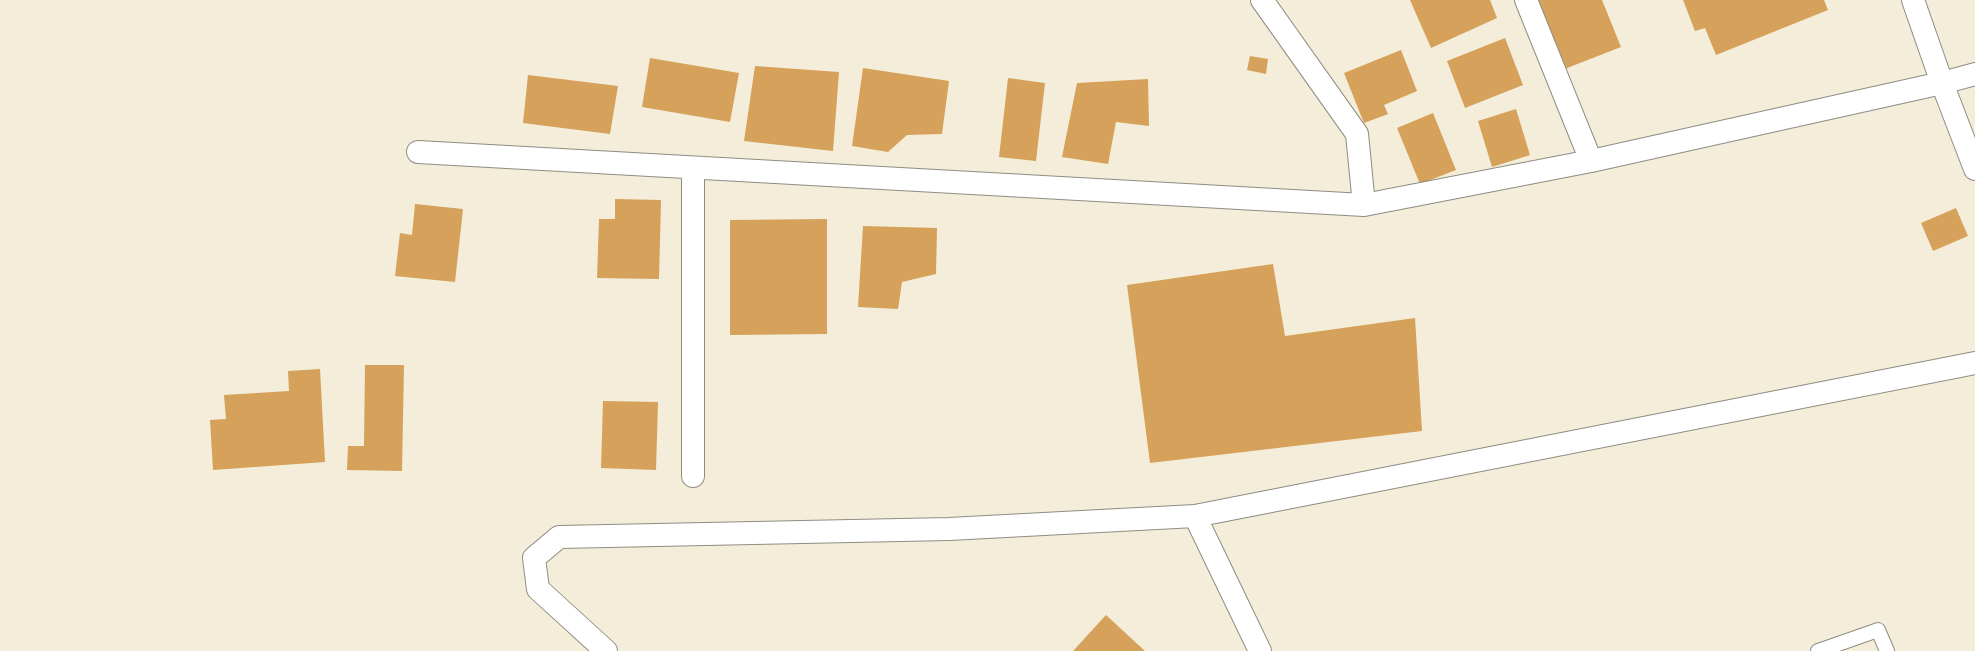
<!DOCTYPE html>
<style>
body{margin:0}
canvas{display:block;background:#f3edda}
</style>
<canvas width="1975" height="651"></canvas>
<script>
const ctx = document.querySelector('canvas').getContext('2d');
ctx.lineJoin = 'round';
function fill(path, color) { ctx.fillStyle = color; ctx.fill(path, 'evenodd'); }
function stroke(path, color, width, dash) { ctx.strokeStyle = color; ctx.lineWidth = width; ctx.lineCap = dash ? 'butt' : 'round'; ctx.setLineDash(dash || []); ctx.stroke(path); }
fill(new Path2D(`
 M1410,0h80l7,18 -66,30z
 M1535,0h67l19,47 -59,23z
 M1683,0h141l4,10 -112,45 -11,-27 -10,3z
 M1505,38l18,47 -58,23 -18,-47z
 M1401,50l16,41 -33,14 4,9 -24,9 -20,-50z
 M1250,56l18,3 -2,15 -19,-4z
 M650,58l89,15 -9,49 -88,-15z
 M755,66l84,6 -6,79 -89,-10z
 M863,68l86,13 -7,53 -35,1 -19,17 -36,-6z
 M528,75l90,11 -8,48 -87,-11z
 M1008,78l37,5 -9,78 -37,-4z
 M1148,79l1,47 -33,-4 -8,42 -46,-7 15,-74z
 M1516,109l14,46 -38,12 -14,-46z
 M1433,113l23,57 -36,14 -23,-56z
 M615,199l46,1 -2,79 -62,-1 2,-59h16z
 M415,204l48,5 -8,73 -60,-6 5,-43 12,2z
 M1956,208l12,28 -35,15 -12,-28z
 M827,219v115l-97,1v-115z
 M863,226l74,2 -1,46 -34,8 -4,27 -40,-2z
 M1273,264l12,72 130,-18 7,113 -272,32 -23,-178z
 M365,365h39l-2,106 -55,-1 1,-24h16z
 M320,369l5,93 -112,8 -3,-50 16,-1 -2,-24 65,-4 -1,-20z
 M603,401l55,1 -2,68 -55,-2z
 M1106,615l39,36h-72z`), '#d6a15a');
const lane = new Path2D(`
 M1818,651l60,-21 9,21`);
const street = new Path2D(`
 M1262,0l95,134 7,71
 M1526,0l65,161
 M418,152l946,53 227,-44 351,-78 33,-9
 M693,169v307
 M1195,516l65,135
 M606,651l-68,-62 -4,-31 25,-21 390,-8 246,-13 780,-153`);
const secondary = new Path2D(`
 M1913,0l29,83 33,86`);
stroke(lane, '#8f8c82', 16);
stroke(street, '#8f8c82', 24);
stroke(secondary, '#8f8c82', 24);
stroke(lane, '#fff', 14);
stroke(street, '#fff', 22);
stroke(secondary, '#fff', 22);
</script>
